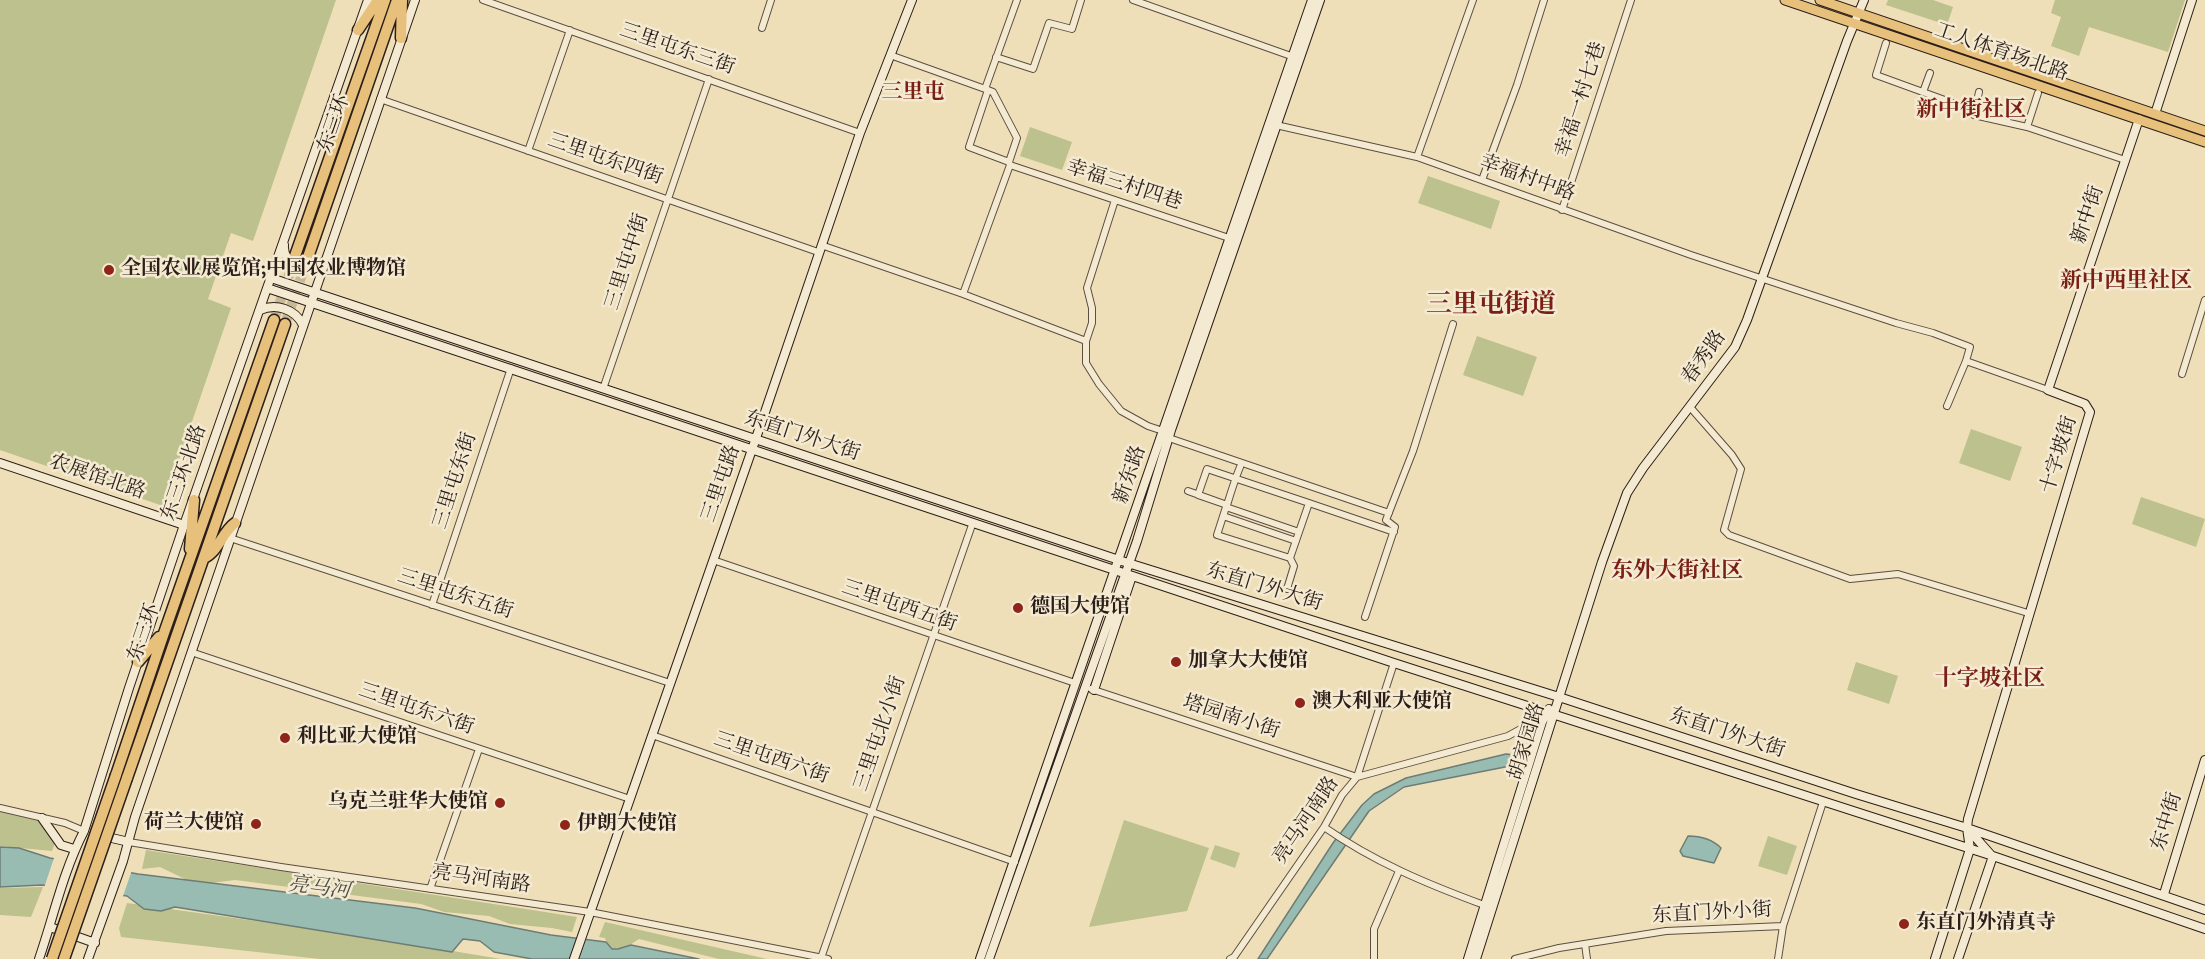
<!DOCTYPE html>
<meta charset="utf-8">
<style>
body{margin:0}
canvas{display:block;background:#eedfb8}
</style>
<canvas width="2205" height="959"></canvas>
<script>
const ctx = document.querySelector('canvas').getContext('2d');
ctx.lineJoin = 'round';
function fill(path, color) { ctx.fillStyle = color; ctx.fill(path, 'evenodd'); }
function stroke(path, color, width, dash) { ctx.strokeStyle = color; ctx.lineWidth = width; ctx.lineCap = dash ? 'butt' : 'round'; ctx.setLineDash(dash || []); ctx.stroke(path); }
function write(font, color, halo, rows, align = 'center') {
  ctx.font = font + ' "IM FELL Double Pica","Noto Serif SC",serif'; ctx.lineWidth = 5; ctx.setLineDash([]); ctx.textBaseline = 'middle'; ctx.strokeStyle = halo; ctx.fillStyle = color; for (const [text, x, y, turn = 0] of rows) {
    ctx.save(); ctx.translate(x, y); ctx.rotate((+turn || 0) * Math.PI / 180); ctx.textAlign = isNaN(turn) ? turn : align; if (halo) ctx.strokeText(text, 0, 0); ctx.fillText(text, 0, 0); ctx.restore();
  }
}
fill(new Path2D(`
 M0,0h336l-83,241 -22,-8 -23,66 23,9 -68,198 -163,-56z
 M1888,0h45l20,7 -6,18 -61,-20z
 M2055,0h130l-17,52 -79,-25 -10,29 -28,-10 10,-29 -10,-4z
 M1030,127l42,15 -10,28 -42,-14z
 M1428,176l72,25 -9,28 -73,-26z
 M1477,336l60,21 -14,39 -60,-21z
 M1971,429l51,18 -12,34 -51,-18z
 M2141,497l64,22 -9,28 -64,-23z
 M1856,662l42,14 -9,28 -42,-14z
 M0,811l39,10 16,22 -3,8 -52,-5z
 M1124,820l85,28 -22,63 -98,16z
 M1768,836l29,10 -10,29 -29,-9z
 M1215,845l25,8 -5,15 -25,-9z
 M146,850l431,67 -5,15 -20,-4 -42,-4 -21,-8 -45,-4 -23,-8 -186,-24 -24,3 -24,-3 -27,-13 -18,2z
 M43,887l-12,30 -31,-2v-27z
 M127,903l229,32 145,24h-181l-199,-22 -2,-9z
 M605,922l162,37h-48l-80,-20 -14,9 -13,1 -4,-3 -3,-8 -6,-1z`), '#bcc18d');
const water = new Path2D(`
 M1506,754l9,1v5l-5,6 -106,21 -35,24 -102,148h-9l75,-116 29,-38 12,-11 32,-16z
 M1688,836c13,0 24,3 33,12l-7,15 -31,-7 -3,-5z
 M0,847l19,1 31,10 88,16 277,34 136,27 55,7 6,7h6l13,-4 68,14h-167l-38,-7 -14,-11 -17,-2 -11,13 -277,-45 -14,4 -17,-2 -17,-13 -85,-11 -42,2z`);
fill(water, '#99bcb2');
stroke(water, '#6d7d75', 1.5);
fill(new Path2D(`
 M55,855l77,15 -10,29 -78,-11z`), '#eedfb8');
stroke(new Path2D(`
 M274,320l21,-63
 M285,324l22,-64`), '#c7b898', 10, [10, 5]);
const street = new Path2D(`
 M483,0l377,133
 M1133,0l158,56
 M762,28l9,-28
 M1886,43l-10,32 88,32 10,8 53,12 11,-34
 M890,55l98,35 -19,57 40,15 1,3 -47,129
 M996,57l37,12 16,-46 23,6 9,-29
 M985,89l32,-89
 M988,90l5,2 24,46 -8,24
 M1923,92l7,-19
 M380,99l438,153
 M1974,115l5,-23
 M1276,125l141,32 274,98 205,68 37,10 37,14 -4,14 -19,45
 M2027,127l98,33
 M528,151l42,-121
 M1417,157l56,-157
 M1010,165l219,73
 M1482,180l35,-95 27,-85
 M1562,210l69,-210
 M821,245l142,49 123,47v22l13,21 22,27 27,15 15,5
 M1086,341l6,-18v-15l-5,-20 28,-88
 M1966,361l82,29
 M2182,374l23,-74
 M603,389l106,-310
 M1690,407l42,48 9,14 -17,61 5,5 121,44 48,-5 130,39
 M1169,438l220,75
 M1188,491l39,14 -29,-10 9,-26 102,34 -19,55 -73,-23 9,-28 1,-2c4,-13 8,-26 13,-38
 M1309,503l85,29
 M1226,507l73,25
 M1223,516l73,25
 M230,538l440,145
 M713,560l362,123
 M1287,589l7,-23 -4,-8
 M432,605l79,-237
 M1365,617l30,-90 -9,-7 27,-69 40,-127
 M191,652l439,147
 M1091,689l266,88 37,-114
 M652,735l363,127
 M0,808l65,15 19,8
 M1324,827c50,35 103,57 160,78
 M129,842l152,25 309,45 238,47
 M430,889l49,-140
 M1585,944l2,15
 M821,958l152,-436
 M1230,959l4,-2 90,-130 18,-32 15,-18 151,-41 29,-16 8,-8
 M1374,959v-30l25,-58
 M1515,959l44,-11 107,-17 117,-5 40,-124
 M1778,959l5,-33`);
const secondary = new Path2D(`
 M2155,114l37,-114
 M284,245c-2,20 26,32 39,17
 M271,278l857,285 431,134 297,97 111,34 238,82
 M267,288l1127,375 599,193 212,73
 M260,310c16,-7 35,-1 43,15
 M0,463l184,62
 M1094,690l38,-114
 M42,818l19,27 13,4
 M1968,829l23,26
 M103,836l26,6
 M2164,894l41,-134
 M50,927l45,16
 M39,959c15,-44 24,-87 45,-128l45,-143 55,-163 184,-525
 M88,959l35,-98 12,-44 280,-817
 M574,959l189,-541 97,-285 52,-133
 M980,959l332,-959
 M989,959l148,-418 34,-111 149,-430
 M1468,959l74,-237 7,-13
 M1476,959l126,-397 25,-69 16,-25 92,-121 12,-27 100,-279 17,-41
 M1935,959l35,-110 -3,-21 1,-9 122,-407 -5,-8 -37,-14 91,-271
 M1958,959l35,-103`);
const primary = new Path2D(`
 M1785,0l420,142
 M1820,0l385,131`);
const highway = new Path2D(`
 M358,30l20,-30
 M401,38l1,-38
 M295,256l90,-256
 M307,260l90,-260
 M190,549l4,-49
 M204,558c15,-7 18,-26 31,-35
 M138,662l21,-25
 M116,775l48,-142 110,-313
 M127,778l158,-454`);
stroke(street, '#5c4e41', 8);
stroke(secondary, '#2c1e19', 10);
stroke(primary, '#2c1e19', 11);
stroke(highway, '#2c1e19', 13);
stroke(street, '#f4ead1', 6);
stroke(secondary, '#f4ead1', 8);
stroke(primary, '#e7c07c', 9);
stroke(highway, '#e7c07c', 10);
const highwayBridge = new Path2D(`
 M52,959l64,-184
 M64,959l63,-181`);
stroke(highwayBridge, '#2c1e19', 13, []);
stroke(highwayBridge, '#e7c07c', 10);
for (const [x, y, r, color] of [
 [109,270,6,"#8f2418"],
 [1018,608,6,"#8f2418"],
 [1176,662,6,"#8f2418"],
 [1300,703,6,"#8f2418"],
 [285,738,6,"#8f2418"],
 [500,803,6,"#8f2418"],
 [256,824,6,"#8f2418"],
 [565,825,6,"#8f2418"],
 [1904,924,6,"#8f2418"]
]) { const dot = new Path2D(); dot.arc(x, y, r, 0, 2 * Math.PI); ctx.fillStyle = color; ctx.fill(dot); stroke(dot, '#f4ead1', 2); }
write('20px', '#2c1e19', '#f4ead1', [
 ["三里屯东三街",677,50,19],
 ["工人体育场北路",2001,53,19],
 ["幸福一村七巷",1582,100,-72],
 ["东三环",335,124,-71],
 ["三里屯东四街",605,160,19],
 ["幸福村中路",1527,179,20],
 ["幸福三村四巷",1124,186,18],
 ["新中街",2089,215,-71],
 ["三里屯中街",628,262,-72],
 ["春秀路",1705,358,-55],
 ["东直门外大街",802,437,18],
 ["十字坡街",2060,455,-73],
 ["东三环北路",185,473,-71],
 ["新东路",1131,475,-71],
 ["农展馆北路",97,478,19],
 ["三里屯东街",456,481,-72],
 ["三里屯路",722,484,-71],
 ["东直门外大街",1264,588,17],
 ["三里屯东五街",455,595,18],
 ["三里屯西五街",899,607,19],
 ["东三环",145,633,-71],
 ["三里屯东六街",416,710,19],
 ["塔园南小街",1231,718,18],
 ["三里屯北小街",881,734,-71],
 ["东直门外大街",1727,734,18],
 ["胡家园路",1528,742,-73],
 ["三里屯西六街",771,759,19],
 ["亮马河南路",1307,821,-56],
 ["东中街",2168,822,-73],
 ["亮马河南路",481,880,8],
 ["东直门外小街",1712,914,-3]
]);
write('bold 20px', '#2c1e19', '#f4ead1', [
 ["全国农业展览馆;中国农业博物馆",121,270],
 ["德国大使馆",1030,608],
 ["加拿大大使馆",1188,662],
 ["澳大利亚大使馆",1312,703],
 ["利比亚大使馆",297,738],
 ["乌克兰驻华大使馆",488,803,"right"],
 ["荷兰大使馆",244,824,"right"],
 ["伊朗大使馆",577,825],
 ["东直门外清真寺",1916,924]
], 'left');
write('bold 21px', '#7a1f14', '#f4ead1', [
 ["三里屯",913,93]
]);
write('italic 21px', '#4d4d47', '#f4ead1', [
 ["亮马河",319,889,7]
]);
write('bold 22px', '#7a1f14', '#f4ead1', [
 ["新中街社区",1971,111],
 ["新中西里社区",2126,282],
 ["东外大街社区",1677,572],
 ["十字坡社区",1990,680]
]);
write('bold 26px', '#7a1f14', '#f4ead1', [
 ["三里屯街道",1491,306]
]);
</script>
